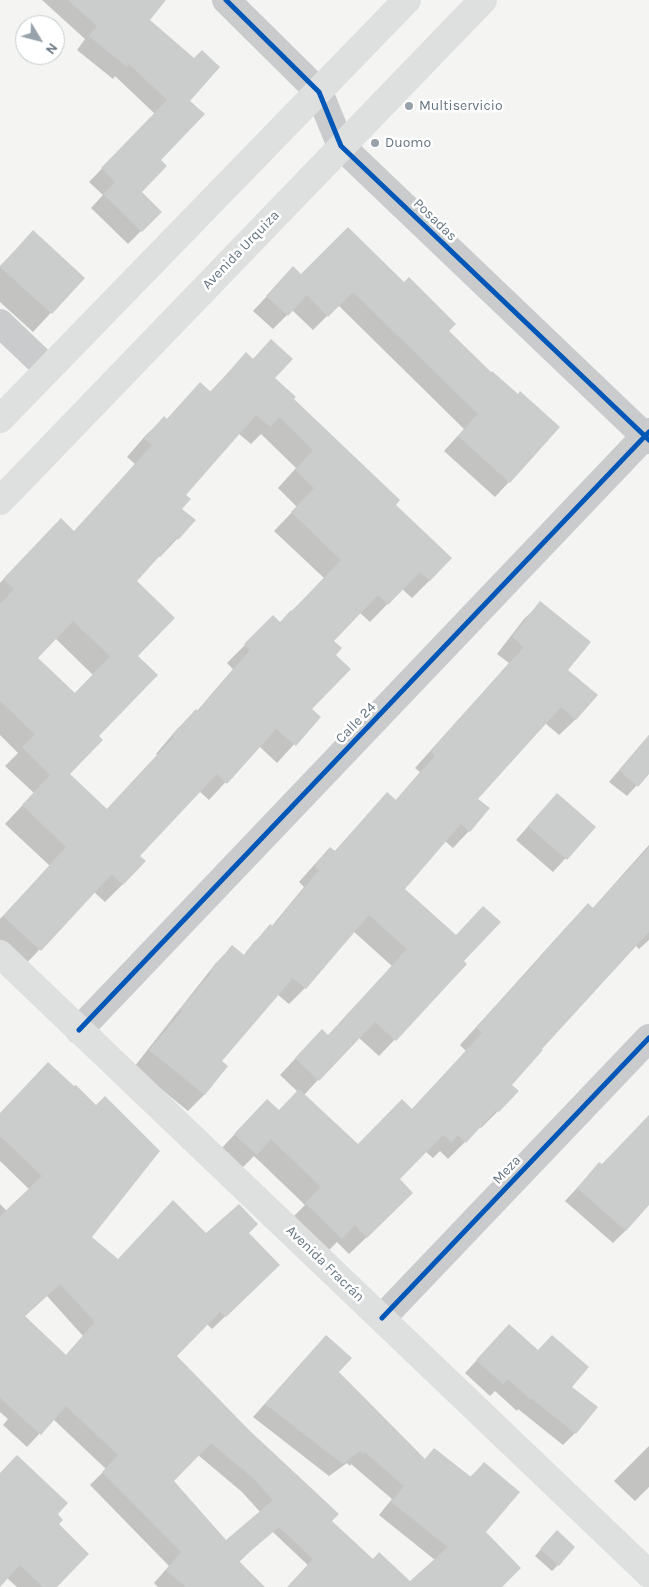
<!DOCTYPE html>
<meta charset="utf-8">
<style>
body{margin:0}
#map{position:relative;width:649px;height:1587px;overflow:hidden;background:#f4f4f3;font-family:Karla,sans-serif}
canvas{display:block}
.north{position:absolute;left:15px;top:15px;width:50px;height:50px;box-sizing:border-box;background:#fff;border:1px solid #c1c8cd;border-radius:50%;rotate:127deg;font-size:14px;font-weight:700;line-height:20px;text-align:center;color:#657682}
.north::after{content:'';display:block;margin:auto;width:18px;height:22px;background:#97a2aa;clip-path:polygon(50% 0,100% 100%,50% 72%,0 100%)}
</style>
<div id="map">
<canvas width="649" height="1587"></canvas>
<div class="north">N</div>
</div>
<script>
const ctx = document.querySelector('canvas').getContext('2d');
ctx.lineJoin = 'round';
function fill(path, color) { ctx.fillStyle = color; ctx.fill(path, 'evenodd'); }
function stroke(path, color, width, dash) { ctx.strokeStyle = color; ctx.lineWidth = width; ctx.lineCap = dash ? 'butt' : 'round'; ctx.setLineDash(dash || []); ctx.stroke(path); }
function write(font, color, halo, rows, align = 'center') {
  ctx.font = font + ' Karla,sans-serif'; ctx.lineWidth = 5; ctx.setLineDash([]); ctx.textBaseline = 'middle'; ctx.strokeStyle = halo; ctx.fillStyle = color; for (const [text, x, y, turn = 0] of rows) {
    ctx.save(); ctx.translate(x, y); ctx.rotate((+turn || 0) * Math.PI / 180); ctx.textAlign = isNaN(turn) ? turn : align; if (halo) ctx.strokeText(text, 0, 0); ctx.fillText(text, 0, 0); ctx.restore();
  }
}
fill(new Path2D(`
 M42,0h122l-16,20 41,81 -30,59 -19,32 20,20 -32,32 -37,-36 12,-13 -14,-13 66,-68 -40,-38 -2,3 -36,-29 8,-11z
 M348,229l99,102 62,151 -14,15 -51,-46 20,-22 -126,-124 -25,25 -21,-20 -19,19 -20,-18 40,-43 8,8z
 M33,232l50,46 -50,54 -33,-30v-36z
 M271,341l2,38 121,126 36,75 -18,18 -10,-9 -32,33 -10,-9 -27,28 1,14 -23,54 8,8 -42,46 -18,-17 -50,54 -10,-9 -61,65 -15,28 -18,18 -11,-10 -72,76 -22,-21v-28l50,-53 -45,-42 29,-31 -29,-27 13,-13 -18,-18v-152l43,-45 31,-6 61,-68 -8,-7 19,-22 18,-17 2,2 34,-36 9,9 37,-39 6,6zM238,433l13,11 10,-10 35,34 -18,20 19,19 -23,24 50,47 -44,45 -7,-6 -46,46 6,6 -36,42 -19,17 -22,26 1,1 -51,55 -38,-36 29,-38 40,-80 -2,-75 23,-26 2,2 17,-18 4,-30 4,-14zM55,638l38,37 -19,19 -38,-36z
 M541,603l25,67 10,49 -17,16 -14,-12 -68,76 11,10 -19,22 -16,17 -8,-7 -42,48 63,76 -87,91 -21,-19 -54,58 54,51 53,-36 55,-59 -6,-6 111,-123 17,-17 4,4 57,-64v95l-10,9 -4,-4 -95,104 -30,36 -12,26 -17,17 -1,-1 -32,32 -8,-8 -7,7 -8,-7 -27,28 -3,31 -46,44 -12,-12 -13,13 -35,-34 16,-16 -51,-49 -15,15 -21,-19 32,-34 29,-7 19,-19 -18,-17 26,-28 22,-11 64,-70 -39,-35 -48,57 -16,16 -12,-10 -57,67 7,5 -23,29 -16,16 -54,-44 82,-104 16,-16 11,9 11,-14 17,-15 33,-40 -5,-5 15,-17 20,-13 53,-58 8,7 25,-29 -5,-4 94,-105 -12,-9 27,-35z
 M649,735v37l-22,24 -18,-14z
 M557,794l37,33 -41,45 -37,-32z
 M0,1114l91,123 26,23 89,-25 41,-2 18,45 -53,51 -5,-5 -32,32 155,165 43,40 37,22 25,-23 -56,-45 13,-16 -41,-35 -1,2 -3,-3 -18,13 -76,-59 60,-67 25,22 86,88 11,-11 35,28 14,-13 1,68 15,55h-169l-74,-70 4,-4 -19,-21 -44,-37 -26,26 54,60 36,-1 -23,22 24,25h-105l-4,-4 15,-17 -79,-81 16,-16 -53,-50 -26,28 -24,-22 5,-6 -8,-7v-208l7,7 23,-21 -30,-29zM47,1296l36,40 -18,20 -41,-39z
 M649,1121v46l-23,63 -13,13 -48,-42 34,-37 3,2z
 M497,1338l41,13 33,36 4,46 -12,12 -45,-36 -1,2 -22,-20 -5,5 -25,-23z
 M649,1446v41l-14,14 -21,-20z
 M0,1474l56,40v73h-39l-10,-9 -7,7z
 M550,1539l8,26 -6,6 -17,-15z`), '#0003');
fill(new Path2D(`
 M68,0h98l-16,20 44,38 8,-8 18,17 -30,34 15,13 -44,46 6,6 -25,26 20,20 -20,20 -39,-38 12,-12 -14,-14 66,-68 -38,-36 -2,3 -38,-31 8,-10z
 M348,227l56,55 5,-5 47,47 -7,7 42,41 1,-1 26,23 2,-3 40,36 -50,56 -52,-47 20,-22 -125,-122 -25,25 -21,-22 -19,21 -22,-20 27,-30 8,8z
 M33,230l52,48 -33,36 -52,-47z
 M271,339l22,20 -18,19 21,19 -2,2 106,101 -4,5 56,53 -22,23 -10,-9 -32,33 -10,-10 -44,46 8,7 -6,7 15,14 -39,40 9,8 -25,29 -20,-17 -49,55 -10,-10 -77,82 6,5 -23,24 -11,-11 -71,77 -38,-35 63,-69 -44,-42 28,-30 -28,-28 13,-13 -35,-33v-97l14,-15 -11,-10 58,-61 13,13 78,-86 -8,-6 20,-23 3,3 33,-37 11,10 35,-40 7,7zM256,415l14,12 9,-10 34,33 -18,20 19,18 -23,24 50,48 -49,51 -1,-1 -11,12 -7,-7 -29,29 6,6 -52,61 -2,-2 -24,26 2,2 -67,72 -37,-35 33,-34 -4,-4 59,-61 -20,-19 37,-38 -38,-37 39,-43 2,2 18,-20 -14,-11 9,-10 -5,-4zM73,621l37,35 -35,37 -37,-35z
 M540,601l51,41 -23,28 30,25 -22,25 -15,-13 -83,92 12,9 -20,24 -9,-8 -56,65 51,46 27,-29 18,16 -37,39 3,3 -71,77 -21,-19 -56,59 -24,-23 27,-29 6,6 79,-86 -38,-34 -63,74 -13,-11 -71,83 6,5 -23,29 -56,-45 33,-39 -2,-2 32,-37 -1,-2 21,-25 12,10 26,-31 3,2 46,-56 -5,-5 16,-18 5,4 52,-59 9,8 39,-44 -5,-5 94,-104 -12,-10z
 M649,735v39l-11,13 -19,-17z
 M557,793l39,34 -29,33 -39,-34z
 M649,847v85l-107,117 1,1 -31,35 7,6 -20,21 -3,-2 -30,33 -8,-8 -7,7 -8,-7 -43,44 13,14 -46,45 -12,-13 -13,14 -37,-36 16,-16 -50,-48 -14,16 -23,-21 33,-35 12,11 20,-21 59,55 44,-45 10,10 70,-76 -6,-6 65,-70 -1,-1 48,-53 5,5z
 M48,1062l26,24 2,-1 20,20 9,-9 55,55 -68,86 26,22 55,-59 33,33 33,-29 19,20 -9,9 31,32 -54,52 -6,-5 -43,44 72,74 90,84 -7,7 41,38 6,-7 31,29 38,-34 -57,-45 13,-16 -39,-34 -2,2 -3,-3 -17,13 -78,-60 61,-69 26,23 -13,14 86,87 9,-11 37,29 13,-15 36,30 -34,40 35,36 -19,19h-215l26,-28 -34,-32 -40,34 26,26h-79l-20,-17 15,-18 -79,-80 16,-17 -52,-49 -25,29 -41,-37v-182l42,-40 -42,-40v-23zM60,1284l35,38 -29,33 -41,-39zM211,1443l43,36 19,21 -47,40 -52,-59z
 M649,1115v90l-23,26 -49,-43 22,-26 3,2z
 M509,1324l29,26 14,-15 37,32 -17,20 26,20 -22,27 -45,-36 -1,1 -22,-20 -5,5 -27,-24z
 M17,1455l51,48 -10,11 5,6 -4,4 30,30 -32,33h-14l-23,-22 -20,22v-114z
 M557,1530l18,17 -16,19 -19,-17z`), '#cbcdcd');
stroke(new Path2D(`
 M226,0l93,92 22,54 308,294
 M0,323l48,46
 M79,1030l570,-598
 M382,1318l267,-280`), '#cacbcc', 28);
stroke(new Path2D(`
 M0,419l407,-419
 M0,501l483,-501
 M0,954l649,620`), '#dedfdf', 28);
stroke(new Path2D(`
 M226,0l93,92 22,54 308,294
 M79,1030l570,-598
 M382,1318l267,-280`), '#0057b8', 5);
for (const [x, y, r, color] of [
 [409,106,5,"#97a2aa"],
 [375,143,5,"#97a2aa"]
]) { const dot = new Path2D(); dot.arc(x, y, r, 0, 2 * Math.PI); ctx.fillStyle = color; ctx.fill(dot); stroke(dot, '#fff', 2); }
write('14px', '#657682', '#fff', [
 ["Multiservicio",419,106],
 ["Duomo",385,143]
], 'left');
write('14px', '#657682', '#fff', [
 ["Posadas",435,220,44],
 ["Avenida Urquiza",241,250,-46],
 ["Calle 24",356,723,-46],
 ["Meza",507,1170,-46],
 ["Avenida Fracrán",325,1264,44]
]);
</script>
